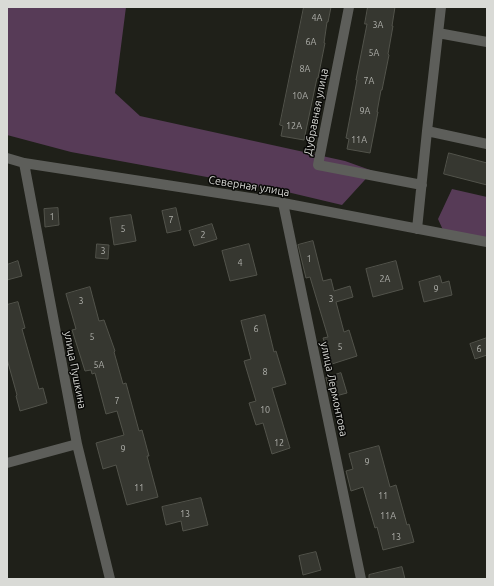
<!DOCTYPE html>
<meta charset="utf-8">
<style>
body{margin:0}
#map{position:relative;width:494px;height:586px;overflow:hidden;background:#1f2019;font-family:Ubuntu,sans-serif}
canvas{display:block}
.frame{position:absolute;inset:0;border:8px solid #d9dad6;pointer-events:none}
</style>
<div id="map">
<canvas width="494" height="586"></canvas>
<div class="frame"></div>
</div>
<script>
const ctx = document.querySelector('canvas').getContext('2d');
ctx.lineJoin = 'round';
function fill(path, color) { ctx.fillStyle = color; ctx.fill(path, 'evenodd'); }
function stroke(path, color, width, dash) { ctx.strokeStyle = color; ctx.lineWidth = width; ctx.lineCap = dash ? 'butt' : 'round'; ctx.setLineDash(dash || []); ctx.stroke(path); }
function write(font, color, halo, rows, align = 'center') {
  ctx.font = font + ' Ubuntu,sans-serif'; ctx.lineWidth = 3; ctx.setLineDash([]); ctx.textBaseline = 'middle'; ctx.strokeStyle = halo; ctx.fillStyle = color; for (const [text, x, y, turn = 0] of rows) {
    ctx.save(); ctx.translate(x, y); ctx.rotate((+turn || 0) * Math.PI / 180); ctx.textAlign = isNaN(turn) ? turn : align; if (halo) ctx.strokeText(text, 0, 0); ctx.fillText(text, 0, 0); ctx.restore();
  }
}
fill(new Path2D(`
 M7,7h119l-11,86 25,23 205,45 28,10 -31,34 -59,-14 -212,-39 -64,-17z
 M452,189l35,8v43l-44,-10 -5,-11z`), '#573b57');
const building = new Path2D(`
 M304,7h27l-3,15h-1l-3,21h1l-7,35h-1l-13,62 -23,-4 2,-10 -3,-1z
 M368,7h27l-3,19h1l-5,28 1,1 -7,35h-1l-4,22h1l-8,41 -23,-4 2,-10 -3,-1 11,-58h-1l11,-56h-2z
 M449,153l38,10v22l-43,-11z
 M58,208l1,17 -14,2 -1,-18z
 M176,208l5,22 -14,3 -5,-22z
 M131,215l5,26 -22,4 -4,-27z
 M212,224l5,15 -23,7 -5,-15z
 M313,241l10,40 8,-2 3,12 16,-5 3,11 -17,5 8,30 5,-2 8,26 -25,8 -9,-26 5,-1 -18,-60 -4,1 -8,-33z
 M97,244l12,1 -1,14 -12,-1z
 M249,244l8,31 -27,6 -8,-30z
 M18,261l4,15 -15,4v-15z
 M396,261l7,28 -30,8 -7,-28z
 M440,276l2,7 7,-2 3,14 -28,7 -5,-20z
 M90,287l9,34 5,-1 11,31 -1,1 9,32 3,-1 13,48 3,-1 7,26h-2l11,41 -31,8 -11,-40 -13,4 -7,-26 28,-8 -7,-24 -11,3 -11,-41 -3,1 -1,-4 -6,1 -13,-41 4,-1 -10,-35z
 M18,302l7,26 -3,1 17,60 4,-1 4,15 -27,8 -4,-15 1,-1 -10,-36v-54z
 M265,315l9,37 2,-1 10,33 -14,4 18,60 -18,6 -9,-31 -7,2 -7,-22 7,-2 -12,-40 7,-2 -10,-38z
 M487,338v17l-12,4 -5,-15z
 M341,373l6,20 -15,4 -6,-19z
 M379,446l11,41 6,-2 11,40 2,-1 5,18 -31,8 -6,-23 -2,1 -12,-41 -12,4 -5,-20 7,-2 -4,-15z
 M201,498l7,27 -25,6 -2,-10 -15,4 -4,-18z
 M316,552l5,18 -18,5 -4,-19z
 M402,567l3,12h-36v-4z`);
fill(building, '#363730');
stroke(building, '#52534b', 1);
stroke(new Path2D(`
 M349,7l-31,158 104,20
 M438,33l49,9
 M427,131l60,13
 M7,158l17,5 259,40 204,39
 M24,163l53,281 33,135
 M283,203l78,376
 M417,229l10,-98 14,-124
 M7,463l70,-19`), '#5d5e5a', 10);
write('9px', '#b0b1ac', null, [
 ["4А",317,18],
 ["3А",378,25],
 ["6А",311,42],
 ["5А",374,53],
 ["8А",305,69],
 ["7А",369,81],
 ["10А",300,96],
 ["9А",365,111],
 ["12А",294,126],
 ["11А",359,140],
 ["1",52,217],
 ["7",171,220],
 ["5",123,229],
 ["2",203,235],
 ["3",103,251],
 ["1",309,259],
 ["4",240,263],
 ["2А",385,279],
 ["9",436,289],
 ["3",331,299],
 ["3",81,301],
 ["6",256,329],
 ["5",92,337],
 ["5",340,347],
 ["6",479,349],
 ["5А",99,365],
 ["8",265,372],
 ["7",117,401],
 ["10",265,410],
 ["12",279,443],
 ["9",123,449],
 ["9",367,462],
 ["11",139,488],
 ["11",383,496],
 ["13",185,514],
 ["11А",388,516],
 ["13",396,537]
]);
write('11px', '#d9dad6', '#090907', [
 ["Дубравная улица",316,112,-79],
 ["Северная улица",249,186,9],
 ["улица Пушкина",75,370,79],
 ["улица Лермонтова",334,389,78]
]);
</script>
